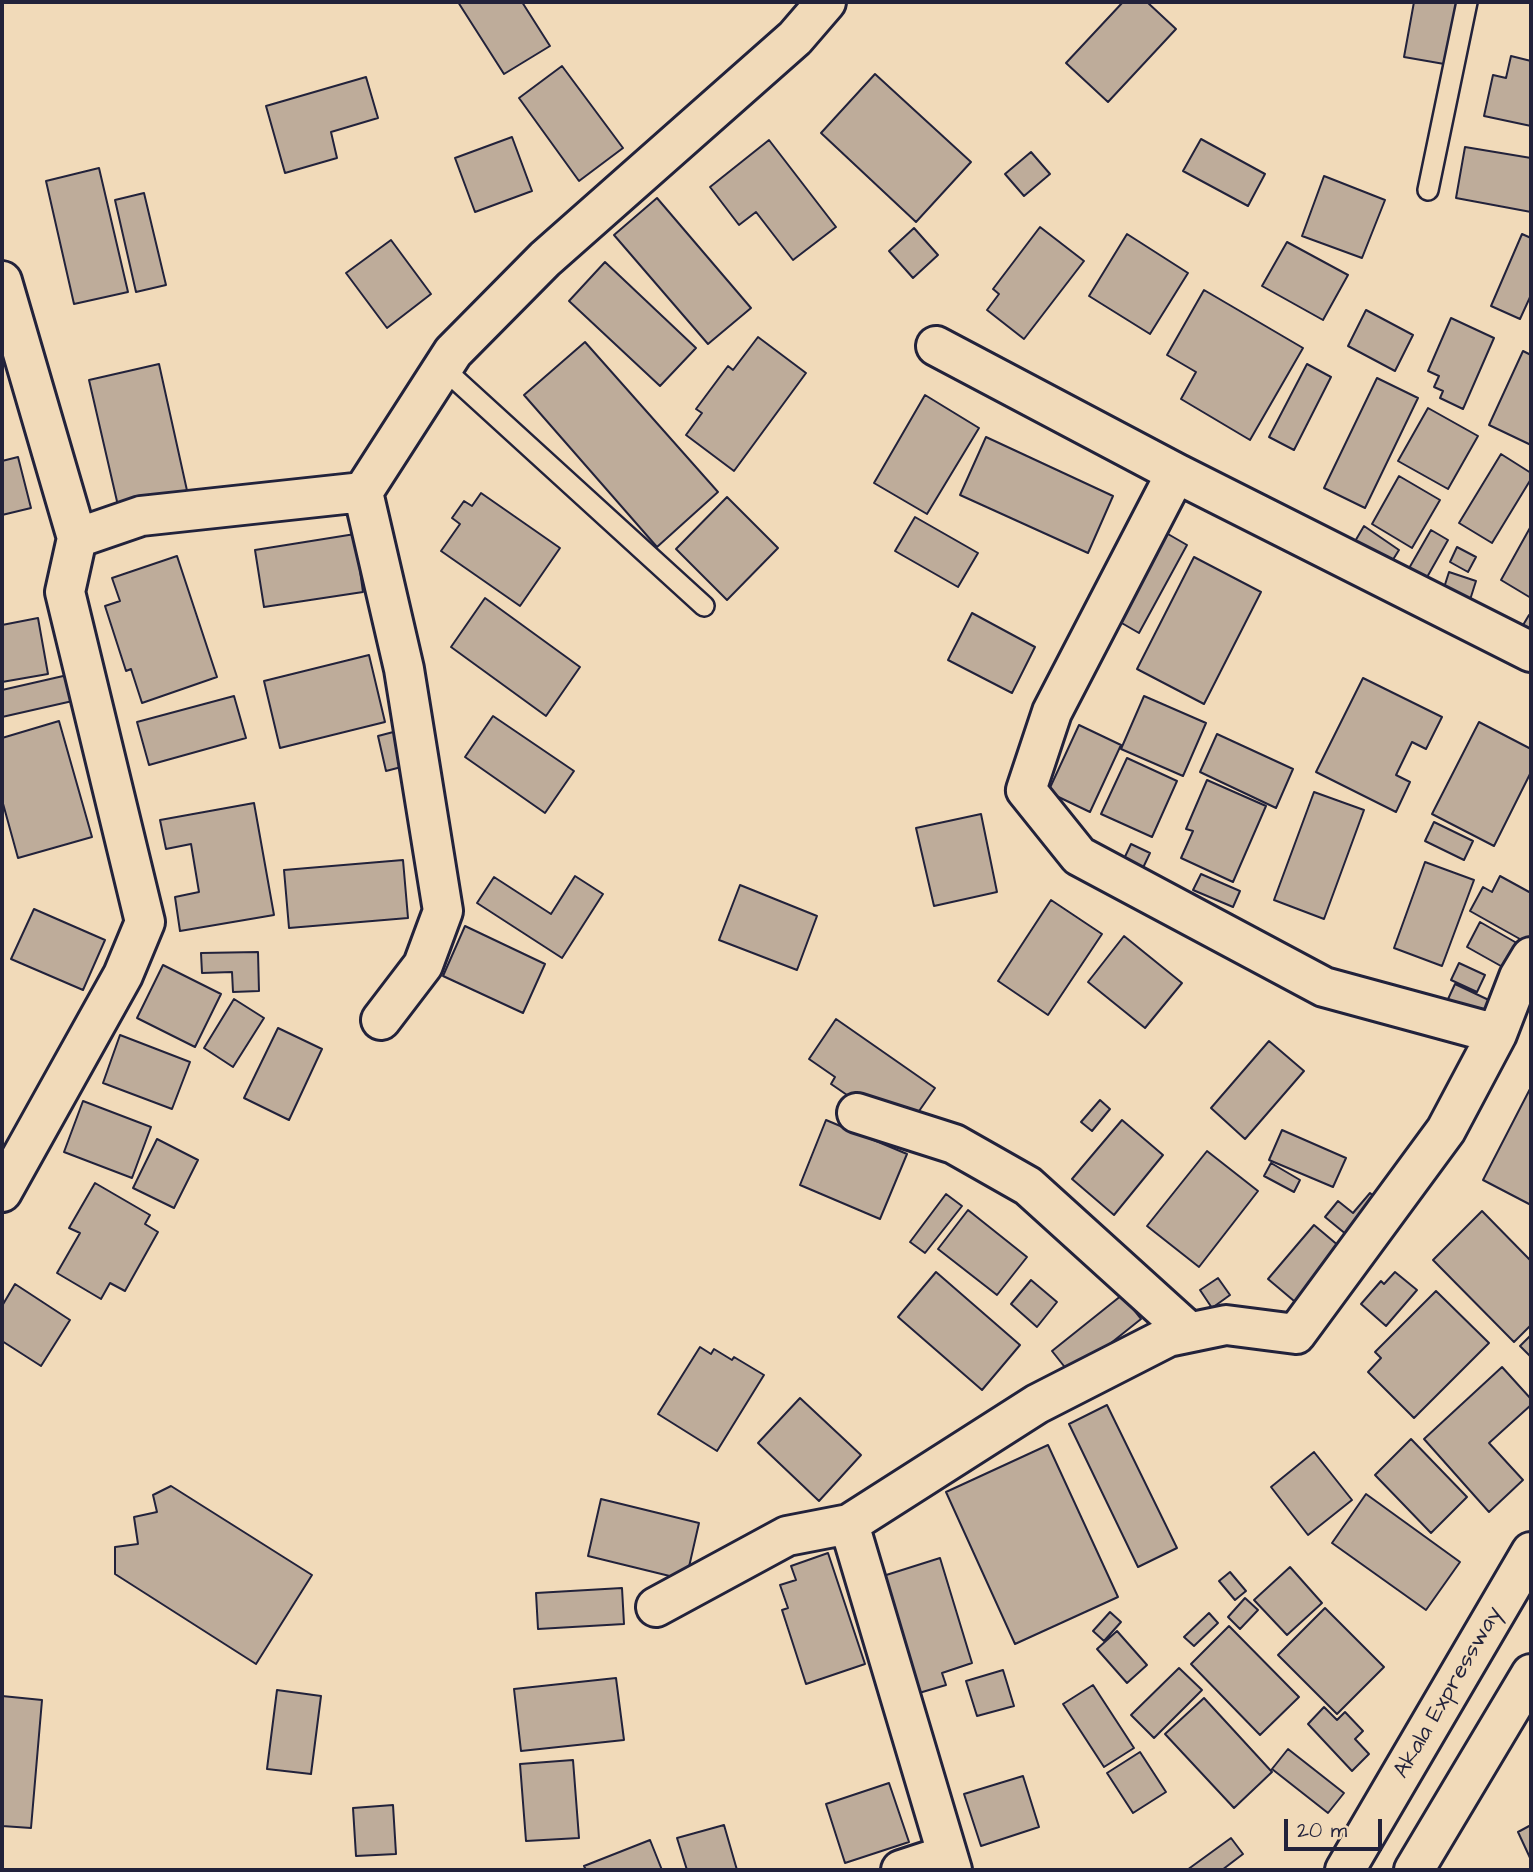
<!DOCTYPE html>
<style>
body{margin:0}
#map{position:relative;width:1533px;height:1872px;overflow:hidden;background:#f1dab9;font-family:"Architects Daughter",sans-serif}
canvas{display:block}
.frame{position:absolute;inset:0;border:4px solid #22223b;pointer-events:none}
.scale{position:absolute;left:1284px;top:1819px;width:98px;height:32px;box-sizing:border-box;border:4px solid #22223b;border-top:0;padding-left:9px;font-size:21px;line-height:24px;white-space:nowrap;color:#22223b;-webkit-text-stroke:5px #f1dab9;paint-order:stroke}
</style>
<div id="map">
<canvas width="1533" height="1872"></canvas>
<div class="frame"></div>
<div class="scale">20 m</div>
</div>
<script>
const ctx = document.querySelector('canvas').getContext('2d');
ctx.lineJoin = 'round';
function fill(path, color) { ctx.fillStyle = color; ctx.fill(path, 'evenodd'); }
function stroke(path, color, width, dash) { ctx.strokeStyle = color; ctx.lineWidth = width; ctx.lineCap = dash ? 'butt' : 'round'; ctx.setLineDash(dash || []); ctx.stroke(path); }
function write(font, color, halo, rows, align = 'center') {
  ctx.font = font + ' "Architects Daughter",sans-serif'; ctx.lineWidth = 5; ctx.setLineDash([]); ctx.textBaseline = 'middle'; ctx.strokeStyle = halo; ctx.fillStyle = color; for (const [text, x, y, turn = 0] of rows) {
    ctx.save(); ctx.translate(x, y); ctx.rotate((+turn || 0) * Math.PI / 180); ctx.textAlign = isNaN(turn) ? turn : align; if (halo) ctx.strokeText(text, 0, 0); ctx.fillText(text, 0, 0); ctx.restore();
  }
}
const building = new Path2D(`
 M458,2h64l28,44 -46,28z
 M1123,2h24l29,27 -68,73 -42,-39z
 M1414,2h47l-11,63 -46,-8z
 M1511,56l20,5v65l-47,-10 9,-41 13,3z
 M562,66l61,82 -44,33 -60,-83z
 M875,74l96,88 -55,60 -95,-89z
 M366,77l12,41 -47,14 6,26 -52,15 -19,-67z
 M512,137l20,54 -57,21 -20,-54z
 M1201,139l64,35 -17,32 -65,-35z
 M769,140l67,87 -43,33 -37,-48 -17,13 -29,-38z
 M1465,147l66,11v54l-75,-14z
 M1031,152l19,22 -26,22 -19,-22z
 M99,168l29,124 -54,12 -28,-123z
 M1324,176l61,24 -23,58 -60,-22z
 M144,193l22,92 -30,7 -21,-92z
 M657,198l94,110 -43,36 -94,-109z
 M1040,227l44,34 -60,78 -37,-29 12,-16 -6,-5z
 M914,228l24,27 -25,23 -24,-27z
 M1127,234l61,39 -38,61 -61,-38z
 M1522,234l9,4v57l-11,24 -29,-13z
 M391,240l40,54 -44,34 -41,-55z
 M1287,242l61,33 -25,45 -61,-34z
 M605,262l91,86 -36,38 -91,-85z
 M1204,290l99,58 -53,92 -69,-41 15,-27 -29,-17z
 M1366,310l47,25 -18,36 -47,-25z
 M1451,318l43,20 -31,71 -23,-11 3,-7 -9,-4 5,-11 -11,-5z
 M758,337l48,36 -72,98 -48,-36 16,-22 -6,-4 32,-43 5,4z
 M585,342l133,150 -61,55 -133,-152z
 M1523,351l8,4v90l-42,-20z
 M159,364l29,131 -69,15 -30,-130z
 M1307,364l24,13 -37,73 -25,-13z
 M1377,378l41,20 -53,110 -41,-20z
 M925,395l54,33 -52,86 -53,-31z
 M1428,408l50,28 -30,53 -50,-28z
 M986,437l127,59 -25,57 -128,-58z
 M1501,454l30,19v6l-39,64 -33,-20z
 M18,457l13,51 -29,7v-54z
 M1399,476l41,24 -28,48 -40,-24z
 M481,493l79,55 -40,58 -79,-55 19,-27 -8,-6 12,-17 8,5z
 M727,497l51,51 -51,52 -51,-51z
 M915,517l63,36 -20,34 -63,-36z
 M1364,526l35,24 -10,16 -35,-23z
 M1531,526v72l-30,-18z
 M1161,530l26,15 -48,88 -26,-15z
 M1431,530l17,10 -22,39 -18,-9z
 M355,534l8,58 -99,15 -9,-57z
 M1457,547l19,10 -8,15 -18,-10z
 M177,556l40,121 -75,26 -11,-34 -5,2 -21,-65 15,-5 -8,-23z
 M1194,557l67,35 -57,112 -67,-35z
 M1449,572l27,9 -7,22 -27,-9z
 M485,598l95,69 -34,49 -95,-69z
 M972,613l63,34 -23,46 -64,-33z
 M1529,615l2,1v30l-15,-9z
 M38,618l10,56 -46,8v-57z
 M369,655l16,67 -105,26 -16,-67z
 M72,674l5,26 -75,17v-27z
 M1363,678l79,39 -16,32 -14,-7 -16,33 14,7 -14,30 -80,-40z
 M234,696l12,42 -97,27 -12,-43z
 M1144,696l62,27 -23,53 -62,-27z
 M493,716l81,55 -29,42 -80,-56z
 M59,721l33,116 -74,21 -16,-58v-62z
 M1479,722l52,27v23l-37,74 -62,-32z
 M1079,725l42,20 -31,67 -42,-20z
 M401,730l8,35 -23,6 -8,-35z
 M1217,734l76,35 -17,39 -76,-36z
 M1127,758l50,23 -25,56 -51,-23z
 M1207,780l59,26 -33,76 -52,-24 12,-27 -7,-2z
 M1314,792l50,18 -40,109 -50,-19z
 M254,803l20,112 -94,16 -5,-34 24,-5 -8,-48 -25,5 -6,-29z
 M981,814l16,78 -63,14 -18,-78z
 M1434,822l39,19 -9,19 -39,-19z
 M1131,844l19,9 -9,19 -19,-9z
 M403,860l5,58 -119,10 -5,-58z
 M1425,862l49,18 -32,86 -48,-18z
 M1201,874l39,17 -7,16 -40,-17z
 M575,876l28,18 -41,64 -85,-55 17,-26 57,37z
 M1500,876l31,17v42l-4,8 -57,-32 13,-24 9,5z
 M740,885l77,31 -20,54 -78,-30z
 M1051,900l51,34 -54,81 -50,-34z
 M34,909l71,31 -22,50 -72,-31z
 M1480,922l42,24 -14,24 -41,-23z
 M465,926l80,38 -22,49 -80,-37z
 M1124,936l58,47 -37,45 -57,-46z
 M258,952l1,39 -26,1 -1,-20 -30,1 -1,-20z
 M1459,963l26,12 -8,17 -26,-12z
 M163,965l58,29 -26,53 -58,-29z
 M1455,984l38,18 -12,25 -38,-17z
 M234,999l30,19 -31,49 -29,-19z
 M836,1019l99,69 -27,39 -26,-8 -51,-35 4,-7 -26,-18z
 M278,1028l44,21 -33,71 -45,-22z
 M120,1035l70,27 -18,47 -69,-26z
 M1269,1041l35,30 -59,68 -34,-31z
 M1531,1087v118l-48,-25z
 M1100,1100l10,9 -18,22 -11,-9z
 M83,1101l68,26 -19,51 -68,-26z
 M826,1120l81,34 -27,65 -80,-34z
 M1122,1120l41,35 -49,60 -42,-36z
 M1282,1130l64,28 -13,29 -64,-27z
 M157,1139l41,21 -24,48 -41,-20z
 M1207,1151l51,40 -59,76 -52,-41z
 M1271,1163l29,17 -6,12 -30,-16z
 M95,1183l55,32 -5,9 13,8 -33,59 -15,-8 -9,16 -44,-26 23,-40 -11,-5z
 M1370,1193l17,15 -29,36 -33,-27 13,-16 15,12z
 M946,1194l16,12 -37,47 -15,-11z
 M968,1210l59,47 -30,38 -59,-46z
 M1482,1211l49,50v64l-17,17 -81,-82z
 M1314,1225l32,27 -46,54 -32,-27z
 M936,1272l84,73 -38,45 -84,-73z
 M1395,1272l22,18 -31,36 -25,-22 20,-23 3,3z
 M1218,1278l12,17 -18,13 -12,-18z
 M1031,1280l26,22 -20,25 -26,-23z
 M15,1284l55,36 -29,46 -39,-25v-35z
 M1436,1291l53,52 -75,75 -46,-46 13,-14 -6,-6z
 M1122,1295l19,24 -70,56 -19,-24z
 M1531,1335v22l-11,-11z
 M700,1347l11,7 3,-5 18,11 2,-3 30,18 -47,76 -59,-37z
 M1502,1367l29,32v6l-42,38 34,37 -34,32 -65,-73z
 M800,1398l61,57 -42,46 -61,-58z
 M1107,1405l70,143 -39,19 -69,-143z
 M1411,1439l56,58 -36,36 -56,-58z
 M1048,1445l70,152 -103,47 -69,-152z
 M1314,1452l38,48 -44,35 -37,-48z
 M171,1486l141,89 -56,89 -141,-90v-27l23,-3 -4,-27 23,-5 -4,-17z
 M1366,1494l94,68 -34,48 -94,-67z
 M601,1499l98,24 -13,57 -98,-24z
 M828,1553l37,111 -59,20 -24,-74 6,-2 -8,-23 16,-5 -5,-14z
 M940,1558l32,105 -30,10 4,12 -27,8 -36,-117z
 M1290,1567l32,36 -35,32 -33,-35z
 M1230,1572l16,19 -11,9 -16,-19z
 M622,1588l2,36 -86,5 -2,-36z
 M1245,1598l13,12 -18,19 -12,-12z
 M1325,1608l59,59 -47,47 -59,-59z
 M1110,1612l11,10 -17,19 -11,-10z
 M1209,1613l9,10 -24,23 -10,-9z
 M1229,1626l70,71 -39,38 -69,-71z
 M1117,1631l30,34 -20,18 -30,-34z
 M1179,1668l23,22 -48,48 -23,-23z
 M1003,1670l11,36 -37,10 -11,-35z
 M616,1678l8,62 -103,11 -7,-62z
 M1093,1685l41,63 -30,19 -41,-63z
 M277,1690l44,6 -10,78 -44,-5z
 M2,1696l40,4 -11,128 -29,-2z
 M1204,1698l68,74 -38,36 -69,-74z
 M1324,1707l13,13 8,-8 18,19 -8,8 14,15 -17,17 -44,-47z
 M1288,1749l56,44 -16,20 -56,-44z
 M1140,1752l26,40 -33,21 -26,-40z
 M573,1760l6,78 -53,3 -6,-77z
 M1023,1776l16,51 -58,19 -17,-52z
 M889,1783l20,59 -64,21 -19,-59z
 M393,1805l3,49 -40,2 -3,-48z
 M724,1825l13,45h-50l-10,-32z
 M1531,1825v35l-13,-28z
 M1231,1838l12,16 -21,16h-35z
 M650,1840l12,30h-76l-2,-4z`);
fill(building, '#beac9a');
stroke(building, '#22223b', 2);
const lane = new Path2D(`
 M1428,190l39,-188
 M443,368l261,238`);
const street = new Path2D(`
 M2,281l75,257
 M936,346l240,127 355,179
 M1176,473l-124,239 -26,78 53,66 245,131 173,47
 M381,1020l42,-55 20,-54 -39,-242 -41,-177 90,-140 92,-93 250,-221 31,-36
 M857,1113l97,31 74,42 160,145
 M2,1192l121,-217 22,-53 -80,-330 12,-54 64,-22 222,-24
 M849,1524l103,346
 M656,1607l131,-71 62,-12 188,-120 131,-67 58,-12 70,9 150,-204 51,-96 22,-57 12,-20
 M901,1870l46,-15`);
const primary = new Path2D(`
 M1345,1870l186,-318
 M1414,1870l117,-196`);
stroke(lane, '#22223b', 24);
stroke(street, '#22223b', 44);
stroke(primary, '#22223b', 44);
stroke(lane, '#f1dab9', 19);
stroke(street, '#f1dab9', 38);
stroke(primary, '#f1dab9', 38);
write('23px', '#22223b', '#f1dab9', [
 ["Akala Expressway",1449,1693,-60]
]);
</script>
